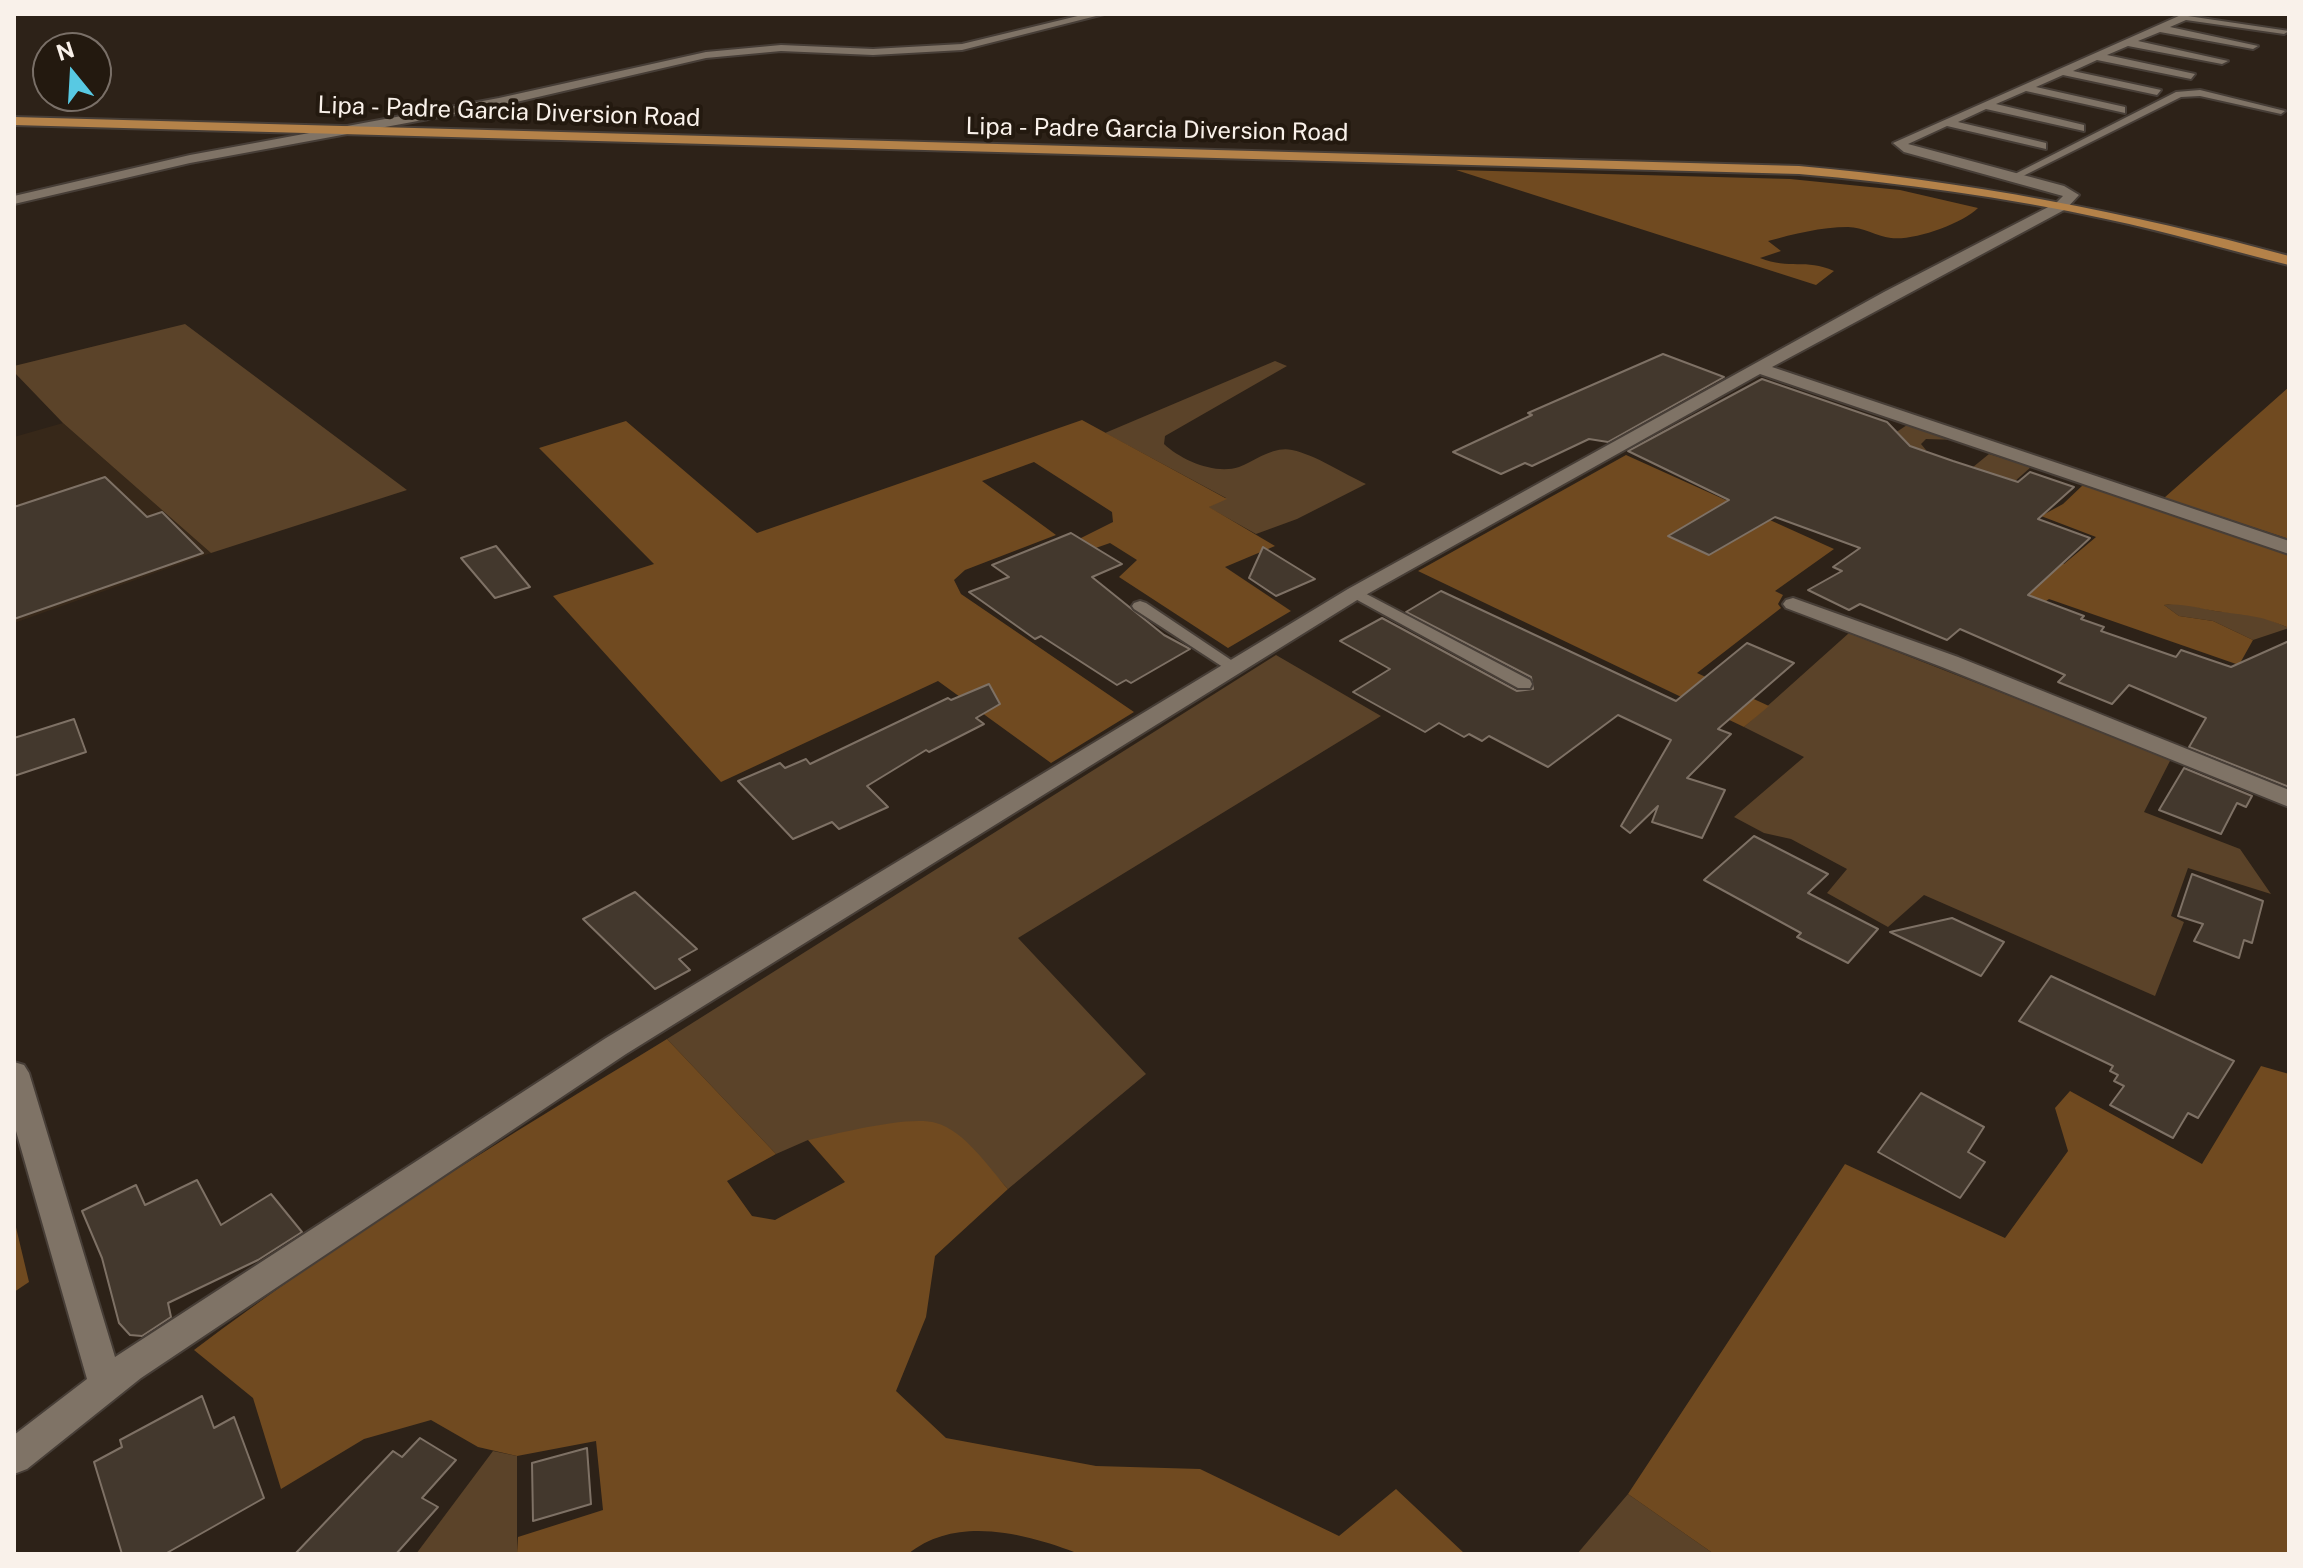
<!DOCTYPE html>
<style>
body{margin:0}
#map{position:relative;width:2303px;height:1568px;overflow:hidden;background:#2d2218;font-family:"Public Sans",sans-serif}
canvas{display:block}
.frame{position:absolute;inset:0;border:16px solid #f9f1ea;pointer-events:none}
.north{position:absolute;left:32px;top:32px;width:80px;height:80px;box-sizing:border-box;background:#23190f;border:2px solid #796f67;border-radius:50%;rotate:342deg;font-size:22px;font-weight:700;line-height:32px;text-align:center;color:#f9f1ea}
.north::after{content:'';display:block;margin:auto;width:28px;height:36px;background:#58c9e3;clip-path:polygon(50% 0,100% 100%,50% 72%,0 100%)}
</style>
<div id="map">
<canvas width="2303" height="1568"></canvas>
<div class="frame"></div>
<div class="north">N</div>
</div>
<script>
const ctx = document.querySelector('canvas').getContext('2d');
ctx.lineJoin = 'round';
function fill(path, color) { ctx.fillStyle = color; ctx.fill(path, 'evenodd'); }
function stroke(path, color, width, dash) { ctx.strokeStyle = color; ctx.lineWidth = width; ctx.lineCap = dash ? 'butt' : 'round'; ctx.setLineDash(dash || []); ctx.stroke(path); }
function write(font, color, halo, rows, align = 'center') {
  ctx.font = font + ' "Public Sans",sans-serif'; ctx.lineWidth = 8; ctx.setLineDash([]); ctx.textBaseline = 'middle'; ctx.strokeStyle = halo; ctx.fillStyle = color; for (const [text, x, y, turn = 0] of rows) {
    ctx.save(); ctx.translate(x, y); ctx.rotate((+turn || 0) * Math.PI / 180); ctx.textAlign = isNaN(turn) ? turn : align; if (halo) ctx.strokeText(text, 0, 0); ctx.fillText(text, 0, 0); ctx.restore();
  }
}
fill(new Path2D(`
 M63,423l148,130 -197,70v-186z`), '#372819');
fill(new Path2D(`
 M185,324l222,166 -196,63 -148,-130 -49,-51v-6z
 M1275,361l12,5 -122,70 -1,8c17,16 51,31 75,23 16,-6 34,-21 53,-17 24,5 52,24 74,34l-69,35 -41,15 -48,-27 18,-9 -121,-65z
 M1907,425l49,15 -30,-1 -5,5 5,6 -11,8 -38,-13z
 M1989,454l42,13 -26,23 -43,-14z
 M2181,603l34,8 44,4 30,13 -36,12 -40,-19 -34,-5 -15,-11z
 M1849,633l322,126 -27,53 96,37 31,45 -83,-26 -17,48 13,6 -29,74 -231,-101 -36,32 -61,-34 20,-24 -56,-30 -27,-6 -30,-16 70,-60 -60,-30z
 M1276,655l105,61 -363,222 128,136 -138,115 -47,-51 -153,2 -32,14 -109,-115z
 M493,1451l24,5v98h-101z
 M1628,1494l86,60h-137z`), '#5b4329');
fill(new Path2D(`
 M1456,170l334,9 110,11 78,18c-16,16 -65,33 -87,30 -15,-2 -28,-11 -43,-11 -27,0 -54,7 -80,14l13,10 -21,7c30,12 45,0 74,13l-18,14z
 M2289,387v152l-125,-41z
 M1082,420l145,79 -18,8 66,39 -50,21 66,44 -63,37 -109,-71 18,-17 -27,-17 -20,7 -15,-9 38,-19 -1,-10 -78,-50 -52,19 74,54 -91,35 -11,10 7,14 173,118 -83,51 -113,-82 -217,101 -168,-186 101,-32 -115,-116 87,-27 131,112z
 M1626,455l208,94 -59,42 8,4 -5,9 3,4 -84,65 72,33 -25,21 -326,-156z
 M2083,485l206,70v73c-32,-14 -42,-12 -74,-17 -18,-3 -33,-8 -51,-6l15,11 34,5 40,19 -14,25 -190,-66 -51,35 50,-75 16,5 32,-27 -55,-21 22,-12z
 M667,1039l109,115 -49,27 25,35 23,4 70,-38 -37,-42c29,-6 101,-25 128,-17 29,8 53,45 72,66l-73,67 -9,61 -30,74 50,47 150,28 104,3 139,67 57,-47 69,65h-385c-53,-20 -123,-40 -172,0h-391l1,-17 85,-27 -7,-69 -79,15 -39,-9 -47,-27 -67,19 -83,50 -28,-91 -59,-48c151,-114 312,-213 473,-311z
 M2261,1066l28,8v480h-575l-86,-60 217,-330 160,74 63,-87 -13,-43 15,-17 132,73z
 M14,1219l15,63 -15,10z`), '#704a20');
const building = new Path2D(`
 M1663,354l61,23 -116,65 -19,-3 -57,27 -7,-3 -24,11 -48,-22 79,-37 -4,-2z
 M1762,379l125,43 23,24 43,15 65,21 12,-10 44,15 -36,32 52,19 -62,57 56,21 -3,3 23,8 -3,4 75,26 5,-7 50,17 58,-26v146l-100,-40 17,-29 -77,-33 -17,19 -54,-22 7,-7 -105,-46 -13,11 -87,-36 -11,6 -41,-20 34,-19 -9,-4 27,-19 -85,-31 -66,38 -41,-19 61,-36 -101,-49z
 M105,477l42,40 15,-5 41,41 -189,66v-112z
 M1071,533l51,31 -30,13 72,58 26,14 -59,34 -5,-3 -9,5 -76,-49 -6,3 -66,-47 40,-15 -17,-12z
 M496,546l34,41 -35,11 -34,-40z
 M1263,547l52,32 -39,17 -27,-18z
 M1441,591l235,110 71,-58 47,20 -76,66 13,5 -44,44 38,12 -23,48 -50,-16 6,-16 -28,27 -9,-7 50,-86 -53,-25 -70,52 -59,-31 -7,5 -13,-7 -5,3 -25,-14 -14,9 -72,-40 37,-23 -50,-28 42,-23 135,73 16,-2 -2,-12 -125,-65z
 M989,684l11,20 -24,14 8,6 -55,28 -3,-2 -59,36 21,21 -49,22 -7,-7 -39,17 -55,-58 42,-18 5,5 21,-9 4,5 138,-66 3,2z
 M74,719l12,33 -72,24v-38z
 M2184,768l68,28 -6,11 -9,-4 -16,31 -62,-24z
 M1754,836l74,38 -20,19 70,36 -30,34 -51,-26 4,-4 -97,-53z
 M2192,874l71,27 -11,42 -8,-3 -5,18 -45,-17 9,-17 -25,-8z
 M635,892l62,57 -18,10 11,11 -35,19 -72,-70z
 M1952,918l52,24 -23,34 -91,-44z
 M2051,976l183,85 -36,57 -10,-5 -15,25 -63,-33 14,-19 -10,-5 4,-6 -8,-4 3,-5 -94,-45z
 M1921,1093l63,34 -16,25 17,10 -25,36 -82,-46z
 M197,1180l24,45 50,-31 31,38 -44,28 -90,43 3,14 -29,19 -12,-1 -11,-12 -17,-65 -20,-47 54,-26 9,20z
 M202,1396l12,32 20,-11 30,81 -99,56h-43l-28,-92 28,-15 -2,-7z
 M420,1438l36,22 -34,38 16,9 -42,47h-101l98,-103 9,6z
 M587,1448l4,56 -58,17 -1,-58z`);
fill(building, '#43382d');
stroke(building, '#7e7165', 2);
const service = new Path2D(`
 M2200,90l85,21 -4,3 -81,-18 -19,1 -164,82 -8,-2 167,-85z
 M1355,588l175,92 2,4 -2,4h-12l-168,-92 -3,-3z
 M1140,601l6,2 97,65 -2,3h-12l-95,-62 -2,-3 2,-3z`);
const minor = new Path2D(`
 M1086,14h18l-142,36 -89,5 -92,-4 -75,7 -207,48 -309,57 -176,41v-8l176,-41 309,-57 207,-46 75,-7 92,4 89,-5z
 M2181,15l108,16 -5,3 -98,-14 -16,7 88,19 -5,3 -93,-17 -22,9 90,20 -6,3 -94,-18 -21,9 88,19 -4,5 -94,-19 -24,11 88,19 -4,5 -94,-20 -27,12 89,20v6l-99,-22 -30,13 88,21v6l-98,-22 -28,13 88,21v6l-99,-23 -39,18 156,42 15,9 -13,14 -294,158 517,174v13l-529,-180 -398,223 -736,457 -485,324 -114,91 -13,5v-39l73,-56 -73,-255v-62l10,3 5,8 86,284 491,-319 742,-449 536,-297 172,-89 7,-7 -159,-44 -11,-9z
 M1793,598l165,59 331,133v17l-347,-140 -156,-59 -3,-4 3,-4z`);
const primary = new Path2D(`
 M14,117l1785,49c167,15 329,46 490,90v9c-61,-15 -121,-33 -183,-46 -101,-22 -204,-36 -307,-45l-1785,-49z`);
stroke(service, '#473e37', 4);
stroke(minor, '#473e37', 4);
stroke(primary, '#473e37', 4);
fill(service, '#7f7366');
fill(minor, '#7f7366');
fill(primary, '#b48249');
write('24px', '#f9f1ea', '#23190f', [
 ["Lipa - Padre Garcia Diversion Road",509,112,2],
 ["Lipa - Padre Garcia Diversion Road",1157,130,1]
]);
</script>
